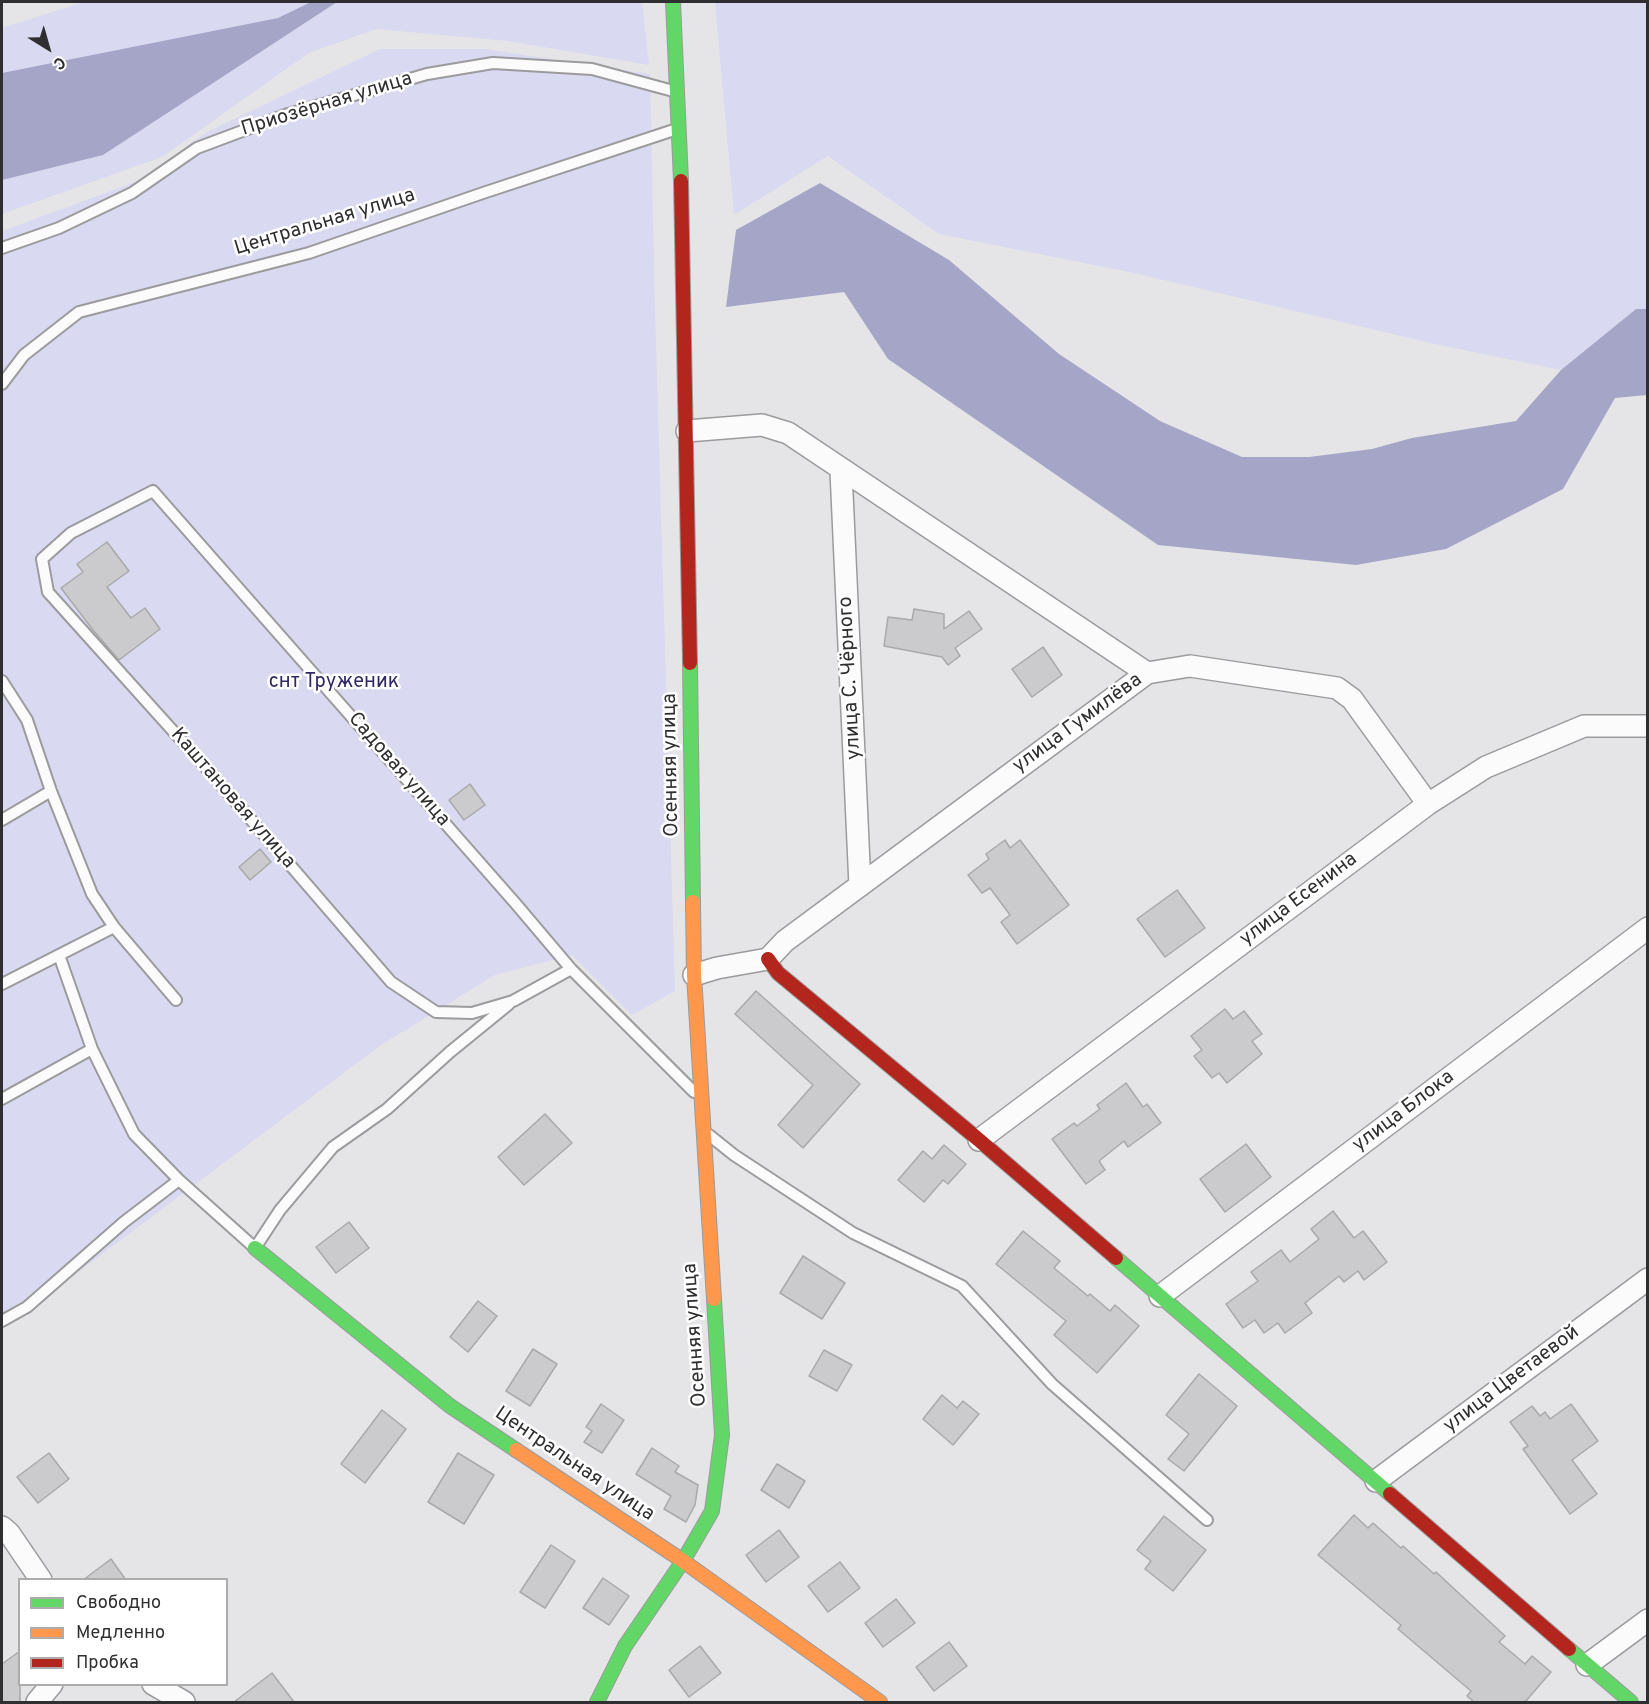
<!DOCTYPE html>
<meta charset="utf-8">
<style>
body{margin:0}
#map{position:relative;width:1649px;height:1704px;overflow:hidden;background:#e5e5e8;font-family:Overpass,sans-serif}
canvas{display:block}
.frame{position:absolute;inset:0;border:3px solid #2f2f31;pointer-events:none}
.legend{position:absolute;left:18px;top:1578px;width:210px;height:108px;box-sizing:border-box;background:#fff;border:2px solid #acacad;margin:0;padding:8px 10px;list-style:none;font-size:18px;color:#2f2f31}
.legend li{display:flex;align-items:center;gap:12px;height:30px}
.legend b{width:30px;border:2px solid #acacad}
.north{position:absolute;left:18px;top:18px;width:60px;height:60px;-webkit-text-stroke:4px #fff;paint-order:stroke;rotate:143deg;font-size:16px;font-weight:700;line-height:24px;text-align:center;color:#2f2f31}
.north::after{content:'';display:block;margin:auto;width:21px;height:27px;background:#2f2f31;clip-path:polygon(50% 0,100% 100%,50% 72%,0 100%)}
</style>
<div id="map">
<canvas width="1649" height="1704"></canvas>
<div class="frame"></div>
<ul class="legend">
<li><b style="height:8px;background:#63d668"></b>Свободно</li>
<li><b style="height:8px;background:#ff974d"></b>Медленно</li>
<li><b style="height:8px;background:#b3261e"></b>Пробка</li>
</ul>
<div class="north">С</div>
</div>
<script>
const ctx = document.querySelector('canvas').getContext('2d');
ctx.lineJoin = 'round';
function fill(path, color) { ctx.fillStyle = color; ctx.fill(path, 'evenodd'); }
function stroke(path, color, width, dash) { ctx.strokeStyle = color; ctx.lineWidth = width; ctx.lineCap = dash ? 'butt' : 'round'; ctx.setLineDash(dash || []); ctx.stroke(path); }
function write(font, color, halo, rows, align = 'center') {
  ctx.font = font + ' Overpass,sans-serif'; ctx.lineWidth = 5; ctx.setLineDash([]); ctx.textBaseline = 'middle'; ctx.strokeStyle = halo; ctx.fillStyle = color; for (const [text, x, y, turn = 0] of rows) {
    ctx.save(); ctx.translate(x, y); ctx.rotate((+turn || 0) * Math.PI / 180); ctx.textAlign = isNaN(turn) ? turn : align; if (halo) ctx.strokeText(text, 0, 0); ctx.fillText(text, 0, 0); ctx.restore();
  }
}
fill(new Path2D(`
 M84,2h558l7,63 -141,-24 -132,-12 -67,24 -147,104 -160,57v-186z
 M715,2h932v307h-11l-75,61 -126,-26 -301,-71 -195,-39 -111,-78 -94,59z
 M380,49h105l165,25 5,235 20,682 -43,24 -60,-60 -77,20 -114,70 -379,284v-1098l136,-50 69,-49z`), '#d9d9f1');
fill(new Path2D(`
 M311,2h26l-234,153 -101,25v-107l276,-55z
 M820,183l129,77 110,94 101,67 82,36h67l63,-8 40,-11 104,-17 45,-51 75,-61h11v86l-32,3 -52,91 -117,60 -90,16 -198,-20 -270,-186 -44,-67 -118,15 10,-77z`), '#a5a5c7');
const building = new Path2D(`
 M107,542l22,29 -22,16 24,31 14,-10 15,21 -41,31 -26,-30 -32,-42 22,-16 -6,-8z
 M914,609l30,5v15l25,-18 13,18 -27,19 5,8 -12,9 -6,-8 -58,-11 4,-29 24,3z
 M1043,647l19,28 -30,22 -20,-28z
 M470,784l15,21 -21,15 -15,-20z
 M1005,840l5,8 10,-8 49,65 -52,39 -16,-22 9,-7 -20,-27 -8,5 -14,-18 21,-16 -3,-5z
 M260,849l11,13 -21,18 -11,-13z
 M1177,890l28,38 -40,29 -28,-38z
 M756,991l104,93 -57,64 -25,-23 35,-40 -78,-71z
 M1225,1009l8,10 11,-8 18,23 -10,7 10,13 -35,29 -8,-10 -7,5 -18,-22 8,-6 -11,-14z
 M1126,1083l17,24 4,-3 14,19 -33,24 -4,-6 -25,20 6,9 -19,14 -34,-45 22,-16 3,3 23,-17 -3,-4z
 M545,1114l27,29 -48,42 -26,-28z
 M1246,1144l25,33 -46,35 -25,-33z
 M944,1145l22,19 -18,20 -5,-4 -19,22 -26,-22 25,-29 9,8z
 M1333,1211l21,27 9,-7 24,31 -23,18 -6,-9 -14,11 -5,-6 -34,27 7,10 -27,20 -7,-10 -14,10 -9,-13 -12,8 -17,-24 32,-23 -7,-9 30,-22 9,12 29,-23 -8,-10z
 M349,1222l20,26 -33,25 -20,-26z
 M1023,1231l37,30 -6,7 34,28 2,-2 20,17 5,-6 24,21 -42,47 -43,-38 12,-14 -70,-57z
 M803,1256l42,27 -23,36 -42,-26z
 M478,1301l19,15 -29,36 -18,-15z
 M533,1349l24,15 -27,42 -24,-15z
 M824,1350l28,15 -15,26 -28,-15z
 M1199,1374l38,32 -53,65 -16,-12 21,-25 -23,-19z
 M942,1395l15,13 6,-7 16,13 -26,31 -30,-26z
 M601,1404l23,16 -22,33 -18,-11 8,-11 -6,-4z
 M1571,1404l27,37 -26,19 25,34 -27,20 -47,-65 5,-3 -18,-24 22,-16 8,10 5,-4 5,7z
 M382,1410l24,19 -41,54 -24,-19z
 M652,1448l27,18 -4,6 23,13 -3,20 -9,17 -22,-13 7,-13 -35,-22z
 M49,1453l20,26 -31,24 -21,-26z
 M458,1453l36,22 -30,49 -36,-22z
 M777,1464l28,17 -16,27 -28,-18z
 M1354,1515l14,13 5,-5 28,25 2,-2 31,28 2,-2 69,64 -6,6 26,22 7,-8 19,16 -26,30h-51l-7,-6 4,-5 -73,-62 3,-4 -83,-70z
 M1164,1516l42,34 -33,41 -28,-22 6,-8 -14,-11z
 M779,1530l20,27 -33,25 -20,-27z
 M551,1545l24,16 -30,47 -25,-16z
 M111,1559l15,21h-43z
 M840,1562l20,26 -32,24 -20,-26z
 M603,1578l26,18 -20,29 -26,-17z
 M896,1599l19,24 -32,24 -18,-24z
 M949,1642l18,24 -33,25 -18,-24z
 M700,1646l21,27 -32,24 -20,-27z
 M20,1651v51h-18v-38z
 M272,1673l22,29h-60z`);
fill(building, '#cbcbcd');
stroke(building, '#a9a9aa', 1.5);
const lane = new Path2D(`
 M2,248l57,-20 73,-35 65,-45 88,-33 142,-41 66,-11 99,6 85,23
 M2,384l22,-29 55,-43 230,-59 174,-60 194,-64
 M2,681l25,39 24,71 41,103 22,33 62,73
 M2,820l49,-29
 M59,955l33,94 42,85 45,46 76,68 25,-38 53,-63 54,-38 63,-57 59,-48
 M571,969l-58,32 -41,12 -36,-1 -45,-30 -182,-211 -161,-179 -6,-33 29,-26 82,-42 363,413 55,65 123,123
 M2,984l112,-57
 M2,1099l90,-50
 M709,1135l25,20 119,78 109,53 90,98 155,136
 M2,1321l25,-14 97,-85 55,-42`);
const street = new Path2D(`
 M687,431l75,-6 26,8 359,240
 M841,471l19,415
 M694,975l23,-7 51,-9 17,-18 362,-268 43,-7 147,22 15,11 76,105
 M979,1140l449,-336 58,-37 98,-41h64
 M1160,1296l488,-368
 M1376,1481l272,-202
 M2,1527l7,6 32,47
 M1587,1665l61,-45
 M153,1684l31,18
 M37,1702l15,-18`);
const fast = new Path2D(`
 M673,2l8,179
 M690,663l3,239
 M255,1248l195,158 66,44
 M1116,1258l274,236
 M1569,1649l62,53
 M597,1702l28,-56 58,-85 29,-50 10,-76 -8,-136`);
const slow = new Path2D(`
 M693,902l1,73 20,324
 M516,1450l167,111 197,141`);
const jam = new Path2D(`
 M681,181l9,482
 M768,959l10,14 201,167 137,118
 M1390,1494l179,155`);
stroke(lane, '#9b9b9d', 14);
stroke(street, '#9b9b9d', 24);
stroke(fast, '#9b9b9d', 16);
stroke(slow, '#9b9b9d', 16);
stroke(jam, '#9b9b9d', 16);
stroke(lane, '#fbfbfc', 10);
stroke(street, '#fbfbfc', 21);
stroke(fast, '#63d668', 14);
stroke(slow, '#ff974d', 14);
stroke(jam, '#b3261e', 14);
write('20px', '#2f2f31', '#fff', [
 ["Приозёрная улица",327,105,-17],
 ["Центральная улица",325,223,-17],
 ["улица С. Чёрного",851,678,-93],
 ["улица Гумилёва",1078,724,-36],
 ["Осенняя улица",672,765,-91],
 ["Садовая улица",398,770,49],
 ["Каштановая улица",232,799,49],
 ["улица Есенина",1299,900,-37],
 ["улица Блока",1404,1112,-37],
 ["Осенняя улица",696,1335,-94],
 ["улица Цветаевой",1512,1380,-37],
 ["Центральная улица",574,1465,34]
]);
write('20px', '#302963', '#fff', [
 ["снт Труженик",334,683]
]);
</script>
